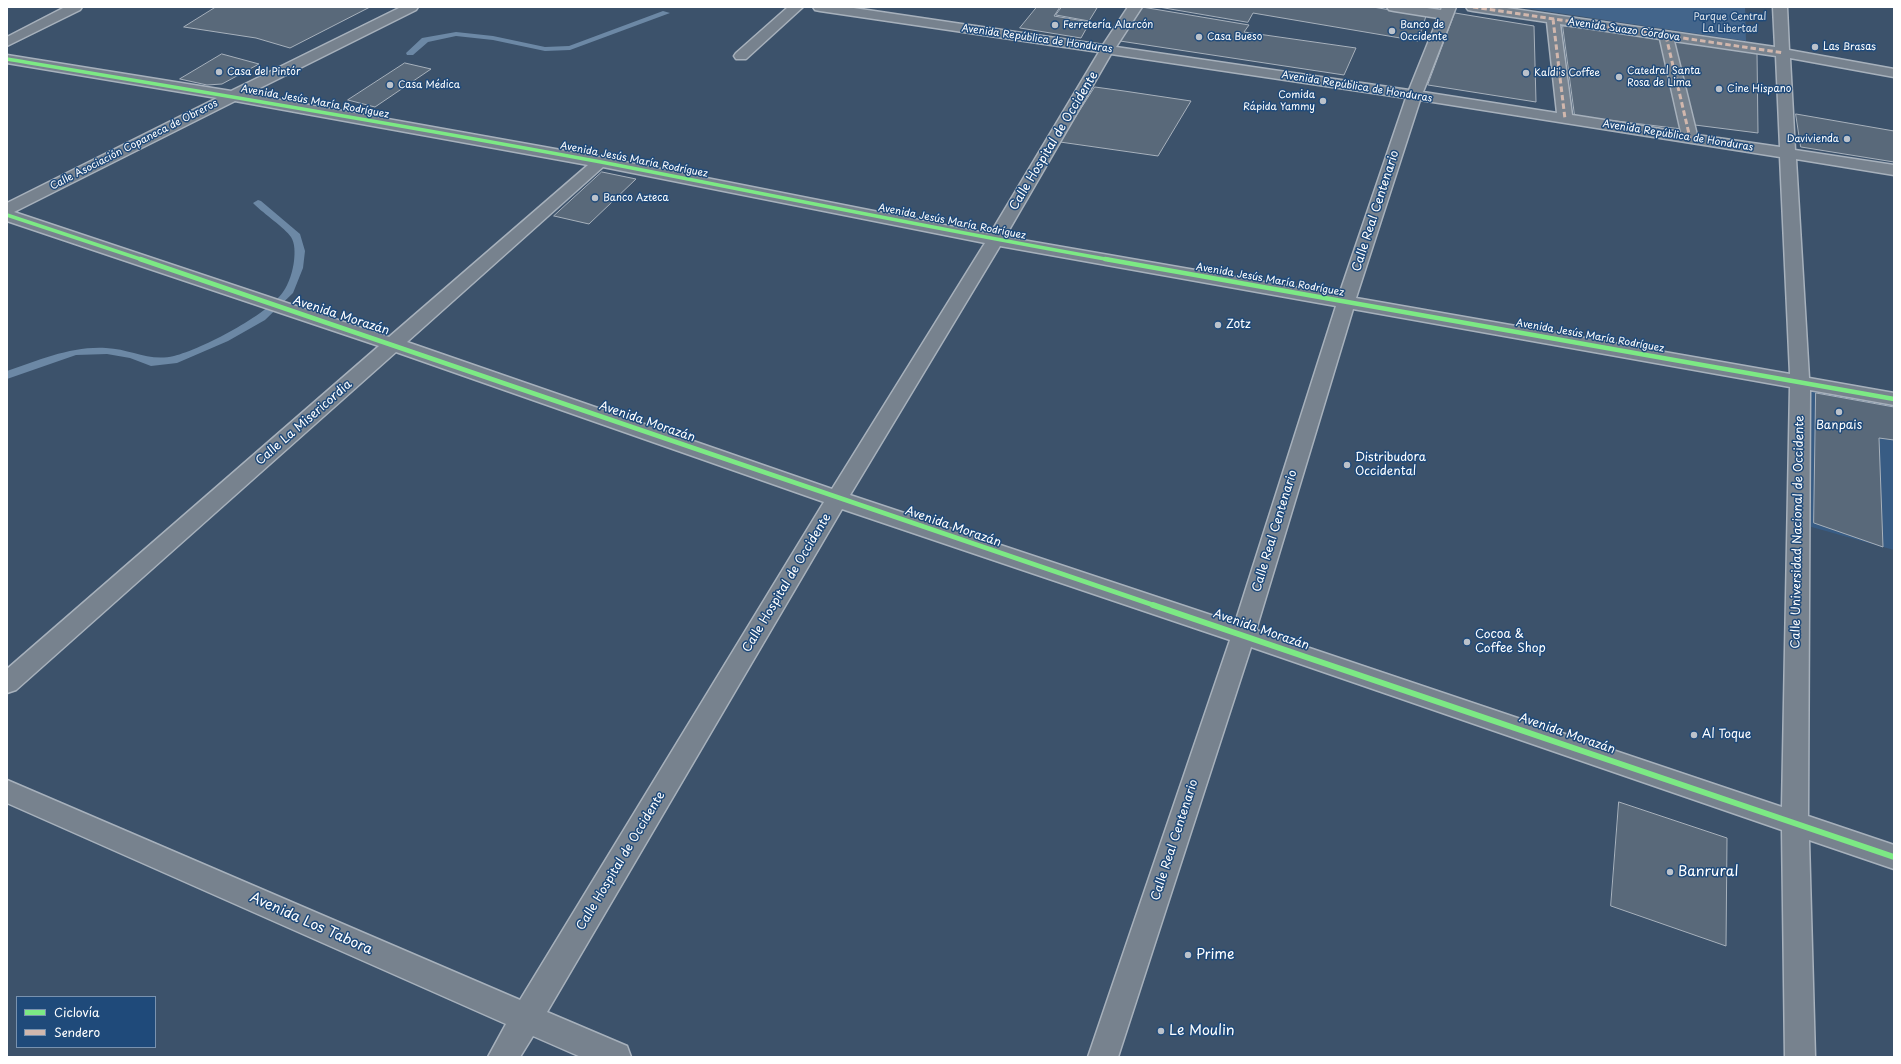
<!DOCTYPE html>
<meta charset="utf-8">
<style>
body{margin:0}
#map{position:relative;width:1901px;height:1064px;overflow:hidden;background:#3c526b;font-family:"Playpen Sans",sans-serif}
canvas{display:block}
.frame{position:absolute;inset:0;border:8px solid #fff;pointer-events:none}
.legend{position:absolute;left:16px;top:996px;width:140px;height:52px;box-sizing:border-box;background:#1f4a7a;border:1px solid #7992af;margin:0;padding:5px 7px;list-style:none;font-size:12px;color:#fff}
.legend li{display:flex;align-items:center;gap:8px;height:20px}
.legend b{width:20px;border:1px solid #7992af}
</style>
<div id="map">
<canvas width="1901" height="1064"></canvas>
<div class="frame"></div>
<ul class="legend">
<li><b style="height:5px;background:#7ce984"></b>Ciclovía</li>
<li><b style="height:5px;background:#d1b7ad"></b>Sendero</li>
</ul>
</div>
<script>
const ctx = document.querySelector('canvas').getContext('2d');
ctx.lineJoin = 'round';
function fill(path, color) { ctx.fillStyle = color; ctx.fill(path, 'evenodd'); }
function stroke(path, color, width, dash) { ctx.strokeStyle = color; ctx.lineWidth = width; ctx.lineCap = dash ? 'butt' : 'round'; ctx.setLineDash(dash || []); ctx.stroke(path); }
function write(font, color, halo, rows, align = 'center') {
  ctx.font = font + ' "Playpen Sans",sans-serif'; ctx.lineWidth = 3; ctx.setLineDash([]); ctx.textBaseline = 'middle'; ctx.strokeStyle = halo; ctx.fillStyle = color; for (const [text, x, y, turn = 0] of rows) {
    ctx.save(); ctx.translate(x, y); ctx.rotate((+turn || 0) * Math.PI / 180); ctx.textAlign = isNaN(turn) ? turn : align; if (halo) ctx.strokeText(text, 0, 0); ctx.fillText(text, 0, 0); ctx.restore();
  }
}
fill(new Path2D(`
 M1808,388l86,15v147l-86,-24z`), '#385c84');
fill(new Path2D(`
 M1518,7h227l1,34z`), '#43658b');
fill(new Path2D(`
 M663,11l7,2 -100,37 -25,1 -52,-11 -37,-4 -28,6 -15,13h-6l-1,-2 16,-15 34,-6 37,4 52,11 24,-1z
 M258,200l3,1 39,33 5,17 -2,17 -10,25 -28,27 -37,21 -51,22 -26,3 -21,-8 -23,-4 -31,1 -69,24v-8c33,-11 64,-25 99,-23 25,1 43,14 68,8 28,-7 93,-41 109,-64 6,-8 10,-22 11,-31 1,-8 1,-18 -3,-24 -6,-9 -28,-24 -36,-32l-2,-2z`), '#6c88a5');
const building = new Path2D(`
 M216,7h154l-80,41 -34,-10 -72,-11z
 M1037,7h23l-6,9 36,6 -9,16 -61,-10z
 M1062,7h31l4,1 -8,13 -33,-6z
 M1142,7l107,18 -5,7 112,16 -12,27 -224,-34z
 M1159,7h214l53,9 -8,25 -165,-28 -5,9z
 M1455,13l79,13 2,76 -108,-17z
 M1563,26l96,11 23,92 -107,-13z
 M1673,40l84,13 1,80 -71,-9z
 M222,54l37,10 -37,20 -15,1 -27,-6z
 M405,63l26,6 -56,38 -27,-7z
 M1095,87l29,4 67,10 -33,55 -98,-14z
 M1796,114l98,17v31l-93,-15z
 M602,172l34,7 -47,45 -35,-8z
 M1816,393l78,14v33l-15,-2 4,109 -69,-24z
 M1619,802l108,36 -1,108 -115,-40z`);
fill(building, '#59697a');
stroke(building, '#a7b1bc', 1);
const minor = new Path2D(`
 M65,7h17l-2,3 -73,36v-9z
 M401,7h17l-2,3 -168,84 352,63 390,77 109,-182 -279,-41 -5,-1 -2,-3h34l256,38 25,-38h14l-26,40 293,43 29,-72 -44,-7 -5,-1 -2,-3h33l21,3 1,-3h14l-33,85 134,21 -10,-91 -74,-11 -5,-1 -2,-3h34l275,40 -2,-40h14l2,43 105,19v8l-104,-19 5,92 99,15v10l-98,-16 13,219 85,15v12l-84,-15 -2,426 86,29v24l-85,-29 6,217h-30l-3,-227 -531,-183 -133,410h-30l142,-417 -388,-131 -295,503 80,34 4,11h-50l-48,-21 -13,21h-32l18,-33 -499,-221v-23l513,220 304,-498 -428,-150 -380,338 -9,3v-24l372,-323 -372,-125v-18l210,-105 -210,-35v-8l224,36zM1560,24l100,15 21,93 -109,-17zM1674,41l102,15 4,91 -83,-12zM1111,54l295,44 -67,197 -334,-58zM1420,100l360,57 10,217 -434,-76zM235,101l353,64 -199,172 -375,-125zM603,167l382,76 -153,246 -425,-147zM1000,246l336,60 -101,317 -385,-128zM1353,309l437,78 -8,420 -526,-177z
 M788,7h15l-57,52h-10l-2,-3 2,-3z`);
stroke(minor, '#a7b1bc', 3);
fill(minor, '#77828e');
stroke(new Path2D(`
 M1473,7l311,46
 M1553,19l12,100
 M1666,36l24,102`), '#d1b7ad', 3, [5.5, 3]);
stroke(new Path2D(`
 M7,59c198,33 397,66 594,103 170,33 339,68 510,98
 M7,215l136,45`), '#7ce984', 3.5);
stroke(new Path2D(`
 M140,259c339,114 677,233 1016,347
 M1105,259l789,140`), '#7ce984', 4.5);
stroke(new Path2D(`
 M1153,605l741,252`), '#7ce984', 6);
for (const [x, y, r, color] of [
 [1055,25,4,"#bbc2cb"],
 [1392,31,4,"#bbc2cb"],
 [1199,37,4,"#bbc2cb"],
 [1815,47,4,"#bbc2cb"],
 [219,72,4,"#bbc2cb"],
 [1526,73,4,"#bbc2cb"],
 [1619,77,4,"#bbc2cb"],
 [390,85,4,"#bbc2cb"],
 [1719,89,4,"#bbc2cb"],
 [1323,101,4,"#bbc2cb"],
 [1847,139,4,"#bbc2cb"],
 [595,198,4,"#bbc2cb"],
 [1218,325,4,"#bbc2cb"],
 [1839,412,4,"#bbc2cb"],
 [1347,465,4,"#bbc2cb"],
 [1467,642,4,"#bbc2cb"],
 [1694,735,4,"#bbc2cb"],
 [1670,872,4,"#bbc2cb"],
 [1188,955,4,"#bbc2cb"],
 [1161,1031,4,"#bbc2cb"]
]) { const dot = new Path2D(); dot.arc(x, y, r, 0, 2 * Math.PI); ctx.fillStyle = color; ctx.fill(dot); stroke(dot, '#1f4a7a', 1.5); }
write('10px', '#dae1e9', '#1f4a7a', [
 ["Parque Central",1730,17],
 ["La Libertad",1730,29]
]);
write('10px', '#fff', '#1f4a7a', [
 ["Ferretería Alarcón",1063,25],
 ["Banco de",1400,25],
 ["Occidente",1400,37],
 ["Casa Bueso",1207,37],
 ["Las Brasas",1823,47],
 ["Catedral Santa",1627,71],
 ["Rosa de Lima",1627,83],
 ["Casa del Pintór",227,72],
 ["Kaldi's Coffee",1534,73],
 ["Casa Médica",398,85],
 ["Cine Hispano",1727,89],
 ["Comida",1315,95,"right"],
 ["Rápida Yammy",1315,107,"right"],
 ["Davivienda",1839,139,"right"],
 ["Banco Azteca",603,198]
], 'left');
write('10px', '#fff', '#1f4a7a', [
 ["Avenida Suazo Córdova",1624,30,8],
 ["Avenida República de Honduras",1037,39,8],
 ["Avenida República de Honduras",1357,87,9],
 ["Avenida Jesús María Rodríguez",315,102,10],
 ["Avenida República de Honduras",1678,136,9],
 ["Calle Asociación Copaneca de Obreros",134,145,-27],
 ["Avenida Jesús María Rodríguez",634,160,11],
 ["Avenida Jesús María Rodríguez",952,222,11],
 ["Avenida Jesús María Rodríguez",1270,280,10],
 ["Avenida Jesús María Rodríguez",1590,336,10]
]);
write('12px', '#fff', '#1f4a7a', [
 ["Calle Hospital de Occidente",1054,141,-59],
 ["Calle Real Centenario",1376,211,-72],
 ["Avenida Morazán",341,316,18],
 ["Avenida Morazán",647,422,19],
 ["Calle La Misericordia",304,423,-41],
 ["Avenida Morazán",953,527,19],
 ["Calle Real Centenario",1275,531,-73],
 ["Calle Universidad Nacional de Occidente",1798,532,-89],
 ["Calle Hospital de Occidente",787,583,-59],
 ["Avenida Morazán",1261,630,19],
 ["Avenida Morazán",1567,734,19],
 ["Calle Real Centenario",1175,840,-72],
 ["Calle Hospital de Occidente",621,861,-59]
]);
write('12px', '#fff', '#1f4a7a', [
 ["Zotz",1226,325],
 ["Banpais",1839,426,"center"],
 ["Distribudora",1355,458],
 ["Occidental",1355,472],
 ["Cocoa &",1475,635],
 ["Coffee Shop",1475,649],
 ["Al Toque",1702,735]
], 'left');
write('14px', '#fff', '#1f4a7a', [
 ["Banrural",1678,872],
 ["Prime",1196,955],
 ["Le Moulin",1169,1031]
], 'left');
write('14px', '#fff', '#1f4a7a', [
 ["Avenida Los Tabora",311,924,24]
]);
</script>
